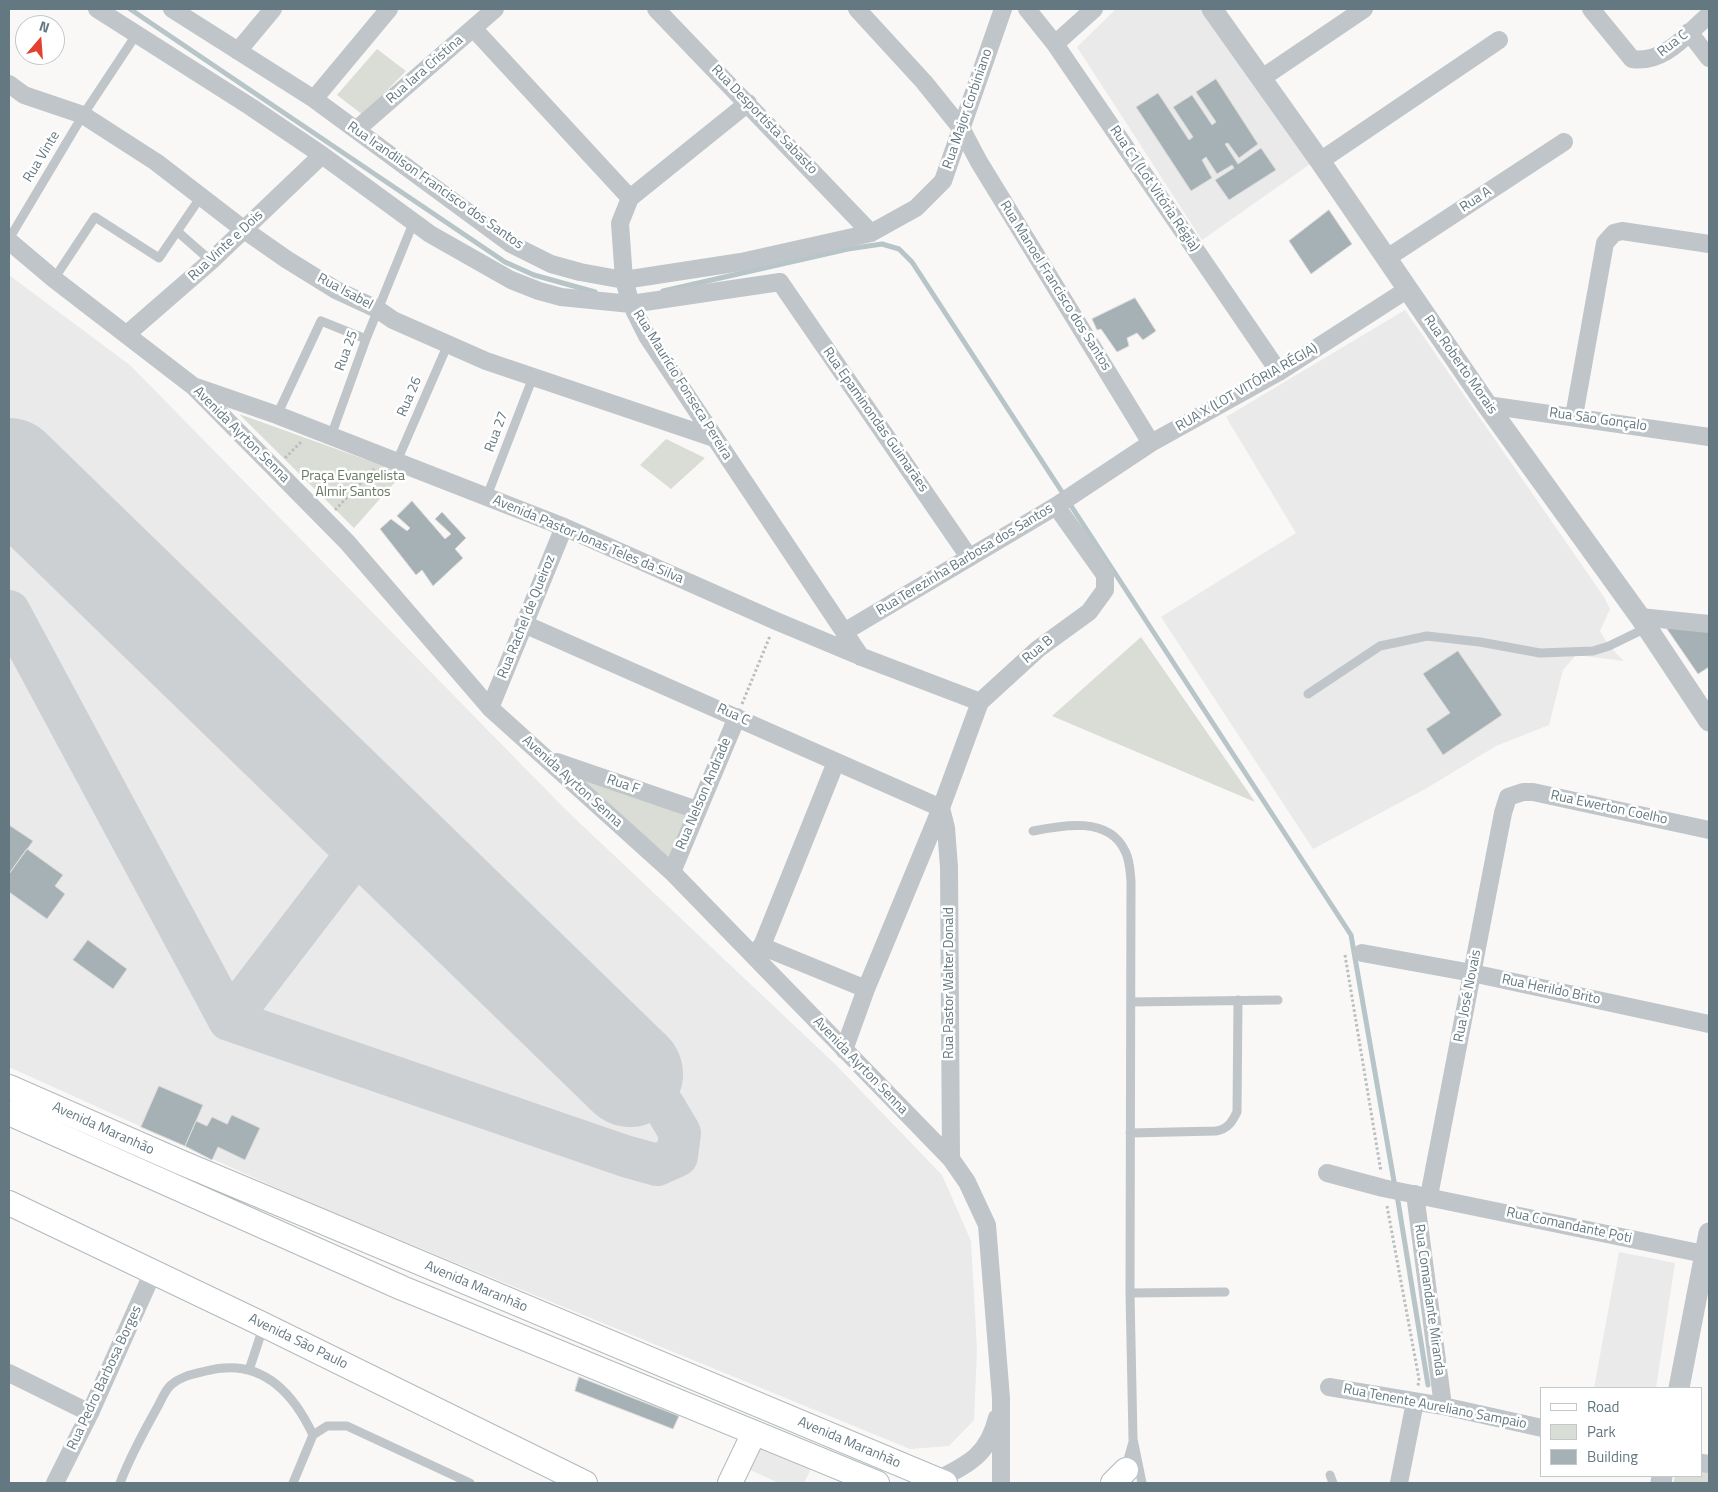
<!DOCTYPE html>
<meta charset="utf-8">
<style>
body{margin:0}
#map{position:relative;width:1718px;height:1492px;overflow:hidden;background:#f9f8f6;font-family:"Titillium Web",sans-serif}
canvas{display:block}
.frame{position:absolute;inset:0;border:10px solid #647881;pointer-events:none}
.legend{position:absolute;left:1540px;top:1387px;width:162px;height:90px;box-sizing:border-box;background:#fff;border:1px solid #c1c9cd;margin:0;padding:6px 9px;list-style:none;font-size:15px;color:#647881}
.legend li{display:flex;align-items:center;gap:10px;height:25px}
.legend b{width:25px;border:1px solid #c1c9cd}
.north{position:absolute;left:15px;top:15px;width:50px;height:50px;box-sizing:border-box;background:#fff;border:1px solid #c1c9cd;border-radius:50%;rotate:18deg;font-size:14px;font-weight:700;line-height:20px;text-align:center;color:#647881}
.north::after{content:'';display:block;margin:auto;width:18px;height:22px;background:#e1412e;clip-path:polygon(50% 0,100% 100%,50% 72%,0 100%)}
</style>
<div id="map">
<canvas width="1718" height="1492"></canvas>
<div class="frame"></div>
<ul class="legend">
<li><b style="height:6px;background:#fff"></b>Road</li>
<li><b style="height:14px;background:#d9ddd5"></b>Park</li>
<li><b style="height:14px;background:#a6b1b5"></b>Building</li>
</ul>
<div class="north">N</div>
</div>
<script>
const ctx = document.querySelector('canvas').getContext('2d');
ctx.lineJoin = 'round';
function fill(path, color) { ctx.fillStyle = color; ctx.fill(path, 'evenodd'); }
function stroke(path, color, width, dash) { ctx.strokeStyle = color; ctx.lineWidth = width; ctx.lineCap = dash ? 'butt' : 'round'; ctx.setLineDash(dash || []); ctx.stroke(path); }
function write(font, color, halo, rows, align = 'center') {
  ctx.font = font + ' "Titillium Web",sans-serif'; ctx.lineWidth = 5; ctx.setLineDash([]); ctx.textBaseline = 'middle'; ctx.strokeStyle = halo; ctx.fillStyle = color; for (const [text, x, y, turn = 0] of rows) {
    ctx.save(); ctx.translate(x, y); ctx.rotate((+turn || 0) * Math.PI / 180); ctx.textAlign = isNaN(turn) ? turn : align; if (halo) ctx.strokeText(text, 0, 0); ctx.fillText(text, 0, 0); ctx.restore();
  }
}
fill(new Path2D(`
 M1116,9h88l109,153 -111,78 -125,-193z
 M9,275l122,91 435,444 269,254 107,111 29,66 6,108 -3,71 -25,26 -39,3 -600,-246 -301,-136z
 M1405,310l199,287 6,12 -10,22 9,15 15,15 -48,-6 -13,15 -14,55 -53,21 -69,42 -114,61 -152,-232 135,-84 -70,-116z
 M1619,1252l56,11 -19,125h-62z
 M758,1444l54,23 -8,16h-25l-31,-14z`), '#e9eae9');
fill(new Path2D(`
 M377,49l29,22 -43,44 -26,-20z
 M239,414l164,59 -49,55z
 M666,439l39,19 -34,31 -31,-24z
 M1141,637l16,23 98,142 -203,-86z
 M577,776l110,39 -18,42z
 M1702,1471l7,2v10h-36l2,-7h27z`), '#d9ddd5');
stroke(new Path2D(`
 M130,9l375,253 29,13 61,17
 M663,291l185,-42 34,-5 17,5 13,13 439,673 44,252
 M1397,1195l31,190`), '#b7c5c8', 5);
stroke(new Path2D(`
 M9,611l220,409 396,136 32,9 20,-9 3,-23 -16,-27 -34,-32
 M229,1020l147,-192`), '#ccd0d2', 42);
stroke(new Path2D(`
 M9,471l621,603`), '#ccd0d2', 106);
const building = new Path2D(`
 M1216,79l42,65 -19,14 -11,-15 -3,1 13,20 23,-16 15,22 -47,30 -14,-20 19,-12 -2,-3 -15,9 -11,-17 -4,3 10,18 -21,13 -55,-84 22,-14 31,47 4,-3 -20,-30 19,-12 20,30 4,-3 -20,-30z
 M1329,210l23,34 -41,30 -22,-33z
 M1135,298l21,33 -13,9 -6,-7 -10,5 2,8 -12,6 -16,-23 -4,1 -5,-11z
 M412,501l33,38 6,-5 -16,-15 7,-7 24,26 -11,11 8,9 -30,28 -11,-16 -6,5 -36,-46 11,-10 16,12 3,-3 -13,-12z
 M1674,625l35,4v38l-11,7 -31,-45z
 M1458,651l44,64 -59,40 -17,-26 24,-16 -27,-39z
 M9,825l24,16 -24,33z
 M27,849l36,26 -8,11 10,8 -18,25 -38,-27v-18z
 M88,940l39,29 -14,20 -40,-29z
 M159,1086l44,19 -18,41 -44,-19z
 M232,1115l28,13 -15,32 -27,-13 -6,13 -27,-14 11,-25 11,5 5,-9 15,7z
 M579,1377l100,39 -6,13 -98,-38z`);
fill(building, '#a6b1b5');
stroke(building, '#dadad8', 1);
const secondary = new Path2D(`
 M9,1087l171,75 765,321
 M9,1113l393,175 475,195
 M9,1203l255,122 321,158
 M730,1483l24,-50
 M1113,1483l13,-13`);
stroke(secondary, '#b2b9bd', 26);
stroke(new Path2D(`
 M285,458l17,-17
 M335,510l39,-41
 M742,704l28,-68
 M1345,955l36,217
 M1387,1206l32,173 -1,7`), '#babec0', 3, [2.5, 2.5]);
stroke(new Path2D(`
 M178,232l33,29
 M9,239l74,-124 53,-80
 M54,279l41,-62 64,41 43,-63
 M277,415l44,-94 45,18
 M331,436l35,-97 48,-118
 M397,461l51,-117
 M487,496l46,-119
 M1308,694l72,-48 47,-10 53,6 60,11 53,-2 16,-5 37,-18
 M1033,831c29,-6 76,-15 92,20 5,9 5,20 6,30l-1,412 3,146 9,44
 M1131,1002l147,-2
 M1130,1133l86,-2c12,-2 16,-9 21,-19l1,-112
 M1130,1293l95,-1
 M249,1370l15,-45
 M1125,1470l8,-28
 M1330,1475l3,8
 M120,1483c10,-26 23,-50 37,-75 4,-7 8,-18 14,-23 10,-9 23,-11 35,-14 53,-14 86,19 107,64
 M293,1483l20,-48 14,-9h20l123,57`), '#bfc5c8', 9);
stroke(new Path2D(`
 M97,9l154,98 71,48 108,79 81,46 28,11 22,6 70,7 149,-22 189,275
 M172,9l142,90 197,145 40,20 29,8 44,8 117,-18 130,-29 45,-25 27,-27 60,-172
 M656,9l215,224
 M857,9l67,73 37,46 18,34 172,281
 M1027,9l28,35 224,328
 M1591,9l41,50c33,5 54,-25 77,-44
 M473,28l157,170
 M1689,32l20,26
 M1055,44l39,-35
 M238,51l35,-42
 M1262,78l102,-69
 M9,84l15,11 59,20 73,47 87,67 43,30 50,31 41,19 16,11 93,41 228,77
 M314,99l75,-90
 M748,103l-118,95 -10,25 4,57 7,24 16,32 214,321
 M356,130l139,-121
 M1320,161l179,-121
 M9,241l45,38 139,107 154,156 143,166 182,164 279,287 16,23 20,43 14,173v85
 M1387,258l177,-116
 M127,334l84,-73 111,-106
 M196,387l81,28 287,112 212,94 86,36 118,45
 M1487,405l222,32
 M1574,416l31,-173 9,-10 8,-2 87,13
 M1640,617l69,7
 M524,624l417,184
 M844,632l212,-126 95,-63 128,-71 129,-83
 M490,708l74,-181
 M557,762l140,48
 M941,808l5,20 3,39 2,292
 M672,872l65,-155
 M761,946l105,43
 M1362,953l110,20 237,51
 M757,958l79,-196
 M844,1050l22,-61 75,-181 39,-106 58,-53 51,-37 16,-22v-15l-49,-69
 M1327,1173l56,15 326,67
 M1415,1194l28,212
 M1429,1196l74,-383 5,-16 15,-5h10l176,38
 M9,1373l81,40
 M1329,1387l114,19 99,22
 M1702,1463l7,1
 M937,1480c32,-16 51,-25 60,-62
 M55,1483l35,-70 63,-141
 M1399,1483l16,-81`), '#bfc5c8', 18);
stroke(new Path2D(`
 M1212,9l108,152 167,244 153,212 69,104
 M1679,1388l30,-155
 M1661,1483l1,-7`), '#bfc5c8', 21);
stroke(secondary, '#fff', 24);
write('14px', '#647881', '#fff', [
 ["Rua C",1673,44,-38],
 ["Rua Iara Cristina",425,70,-41],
 ["Rua Major Corbiniano",968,109,-71],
 ["Rua Desportista Sabasto",764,120,46],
 ["Rua Vinte",42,157,-59],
 ["Rua Irandilson Francisco dos Santos",435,186,35],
 ["Rua C1 (Lot Vitória Régia)",1154,189,56],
 ["Rua A",1476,200,-33],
 ["Rua Vinte e Dois",226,246,-43],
 ["Rua Manoel Francisco dos Santos",1055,286,58],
 ["Rua Isabel",345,292,28],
 ["Rua 25",347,351,-70],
 ["Rua Roberto Morais",1460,365,55],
 ["Rua Maurício Fonseca Pereira",682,385,58],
 ["RUA X (LOT VITÓRIA RÉGIA)",1247,388,-30],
 ["Rua 26",410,397,-67],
 ["Rua Epaminondas Guimarães",875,420,55],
 ["Rua São Gonçalo",1598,420,8],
 ["Rua 27",497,432,-69],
 ["Avenida Ayrton Senna",241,435,45],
 ["Avenida Pastor Jonas Teles da Silva",588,540,23],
 ["Rua Terezinha Barbosa dos Santos",965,560,-31],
 ["Rua Rachel de Queiroz",527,617,-68],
 ["Rua B",1038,650,-40],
 ["Rua C",733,715,24],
 ["Avenida Ayrton Senna",572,782,42],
 ["Rua F",623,785,19],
 ["Rua Nelson Andrade",704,794,-67],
 ["Rua Ewerton Coelho",1609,808,12],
 ["Rua Pastor Walter Donald",950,983,-90],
 ["Rua Herildo Brito",1551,990,12],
 ["Rua José Novais",1468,996,-79],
 ["Avenida Ayrton Senna",860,1066,46],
 ["Avenida Maranhão",103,1129,24],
 ["Rua Comandante Poti",1569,1226,12],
 ["Avenida Maranhão",476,1287,23],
 ["Rua Comandante Miranda",1429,1300,82],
 ["Avenida São Paulo",298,1342,26],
 ["Rua Pedro Barbosa Borges",105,1378,-65],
 ["Rua Tenente Aureliano Sampaio",1435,1407,11],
 ["Avenida Maranhão",849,1443,23]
]);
write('14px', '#697963', '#fff', [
 ["Praça Evangelista",353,477],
 ["Almir Santos",353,493]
]);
</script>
